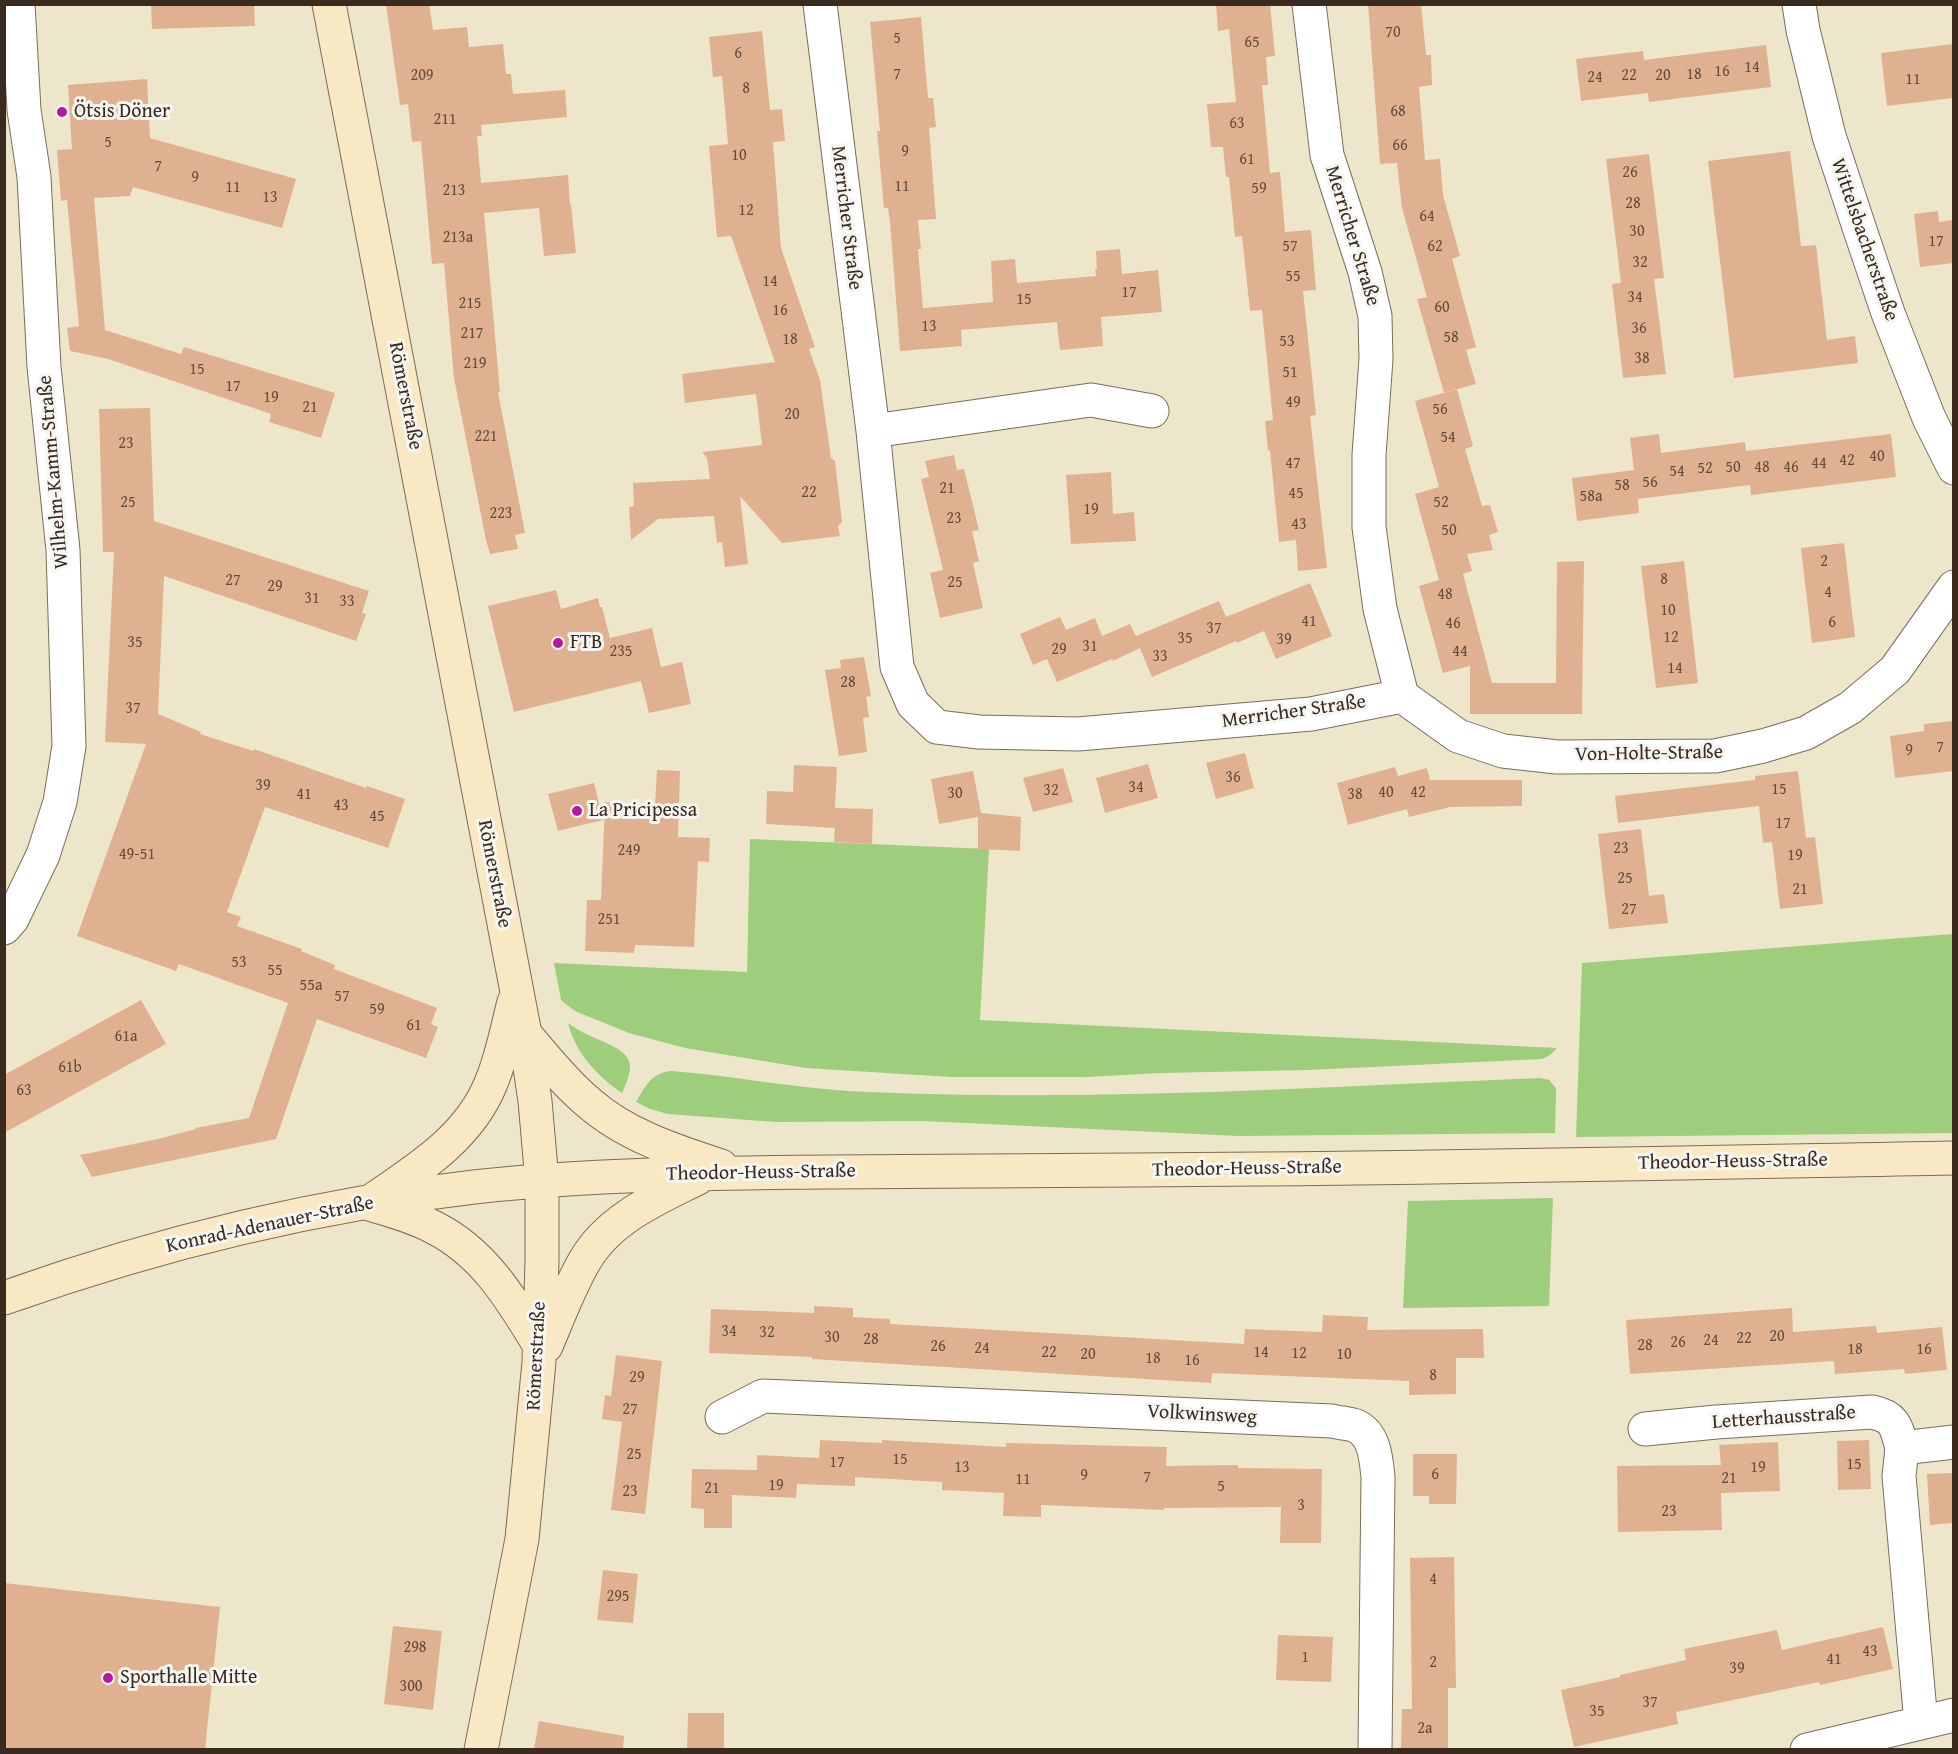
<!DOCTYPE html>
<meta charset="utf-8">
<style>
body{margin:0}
#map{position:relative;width:1958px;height:1754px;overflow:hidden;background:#eee6cb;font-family:"Gentium Book Plus",serif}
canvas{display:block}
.frame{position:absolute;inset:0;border:6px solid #3b2a1e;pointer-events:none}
</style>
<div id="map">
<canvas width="1958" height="1754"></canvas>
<div class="frame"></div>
</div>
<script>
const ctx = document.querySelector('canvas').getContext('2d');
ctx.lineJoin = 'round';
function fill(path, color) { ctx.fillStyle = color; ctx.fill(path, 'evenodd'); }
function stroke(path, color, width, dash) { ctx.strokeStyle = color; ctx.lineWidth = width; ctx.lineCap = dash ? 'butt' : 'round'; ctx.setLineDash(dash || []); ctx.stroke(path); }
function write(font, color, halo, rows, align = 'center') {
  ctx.font = font + ' "Gentium Book Plus",serif'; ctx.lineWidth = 6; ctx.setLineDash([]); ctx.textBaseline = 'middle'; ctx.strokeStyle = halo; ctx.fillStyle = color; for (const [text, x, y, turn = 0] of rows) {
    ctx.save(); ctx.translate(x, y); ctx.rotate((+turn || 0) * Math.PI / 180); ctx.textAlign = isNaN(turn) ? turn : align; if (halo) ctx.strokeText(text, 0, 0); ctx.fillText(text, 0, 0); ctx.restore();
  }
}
fill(new Path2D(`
 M750,839l239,10 -9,171 577,28 -7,7 -8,4 -234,11 -146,3 -76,4h-135l-145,-9 -121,-20 -56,-15 -54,-22 -8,-6 -6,-5 -7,-37 193,9z
 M1953,934v199l-377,4 6,-174z
 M568,1023c11,8 22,13 34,18 31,14 34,21 20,52 -25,-17 -47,-41 -54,-70z
 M671,1071c66,5 132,19 198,21 224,10 448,-5 671,-14l9,2 7,8 -1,45 -316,3 -316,-15 -147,1 -108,-8 -18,-5 -14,-7c9,-15 15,-29 35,-31z
 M1553,1198l-4,108 -146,2 5,-107z`), '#9ecd7c');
fill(new Path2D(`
 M151,4h103l1,22 -103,3z
 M386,4h43l4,26 34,-3 2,20 34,-3 3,30h5l2,20 52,-4 2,27 -86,8 1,11h-5l4,47 87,-8 2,30h1l5,48 -32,3 -5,-48 -55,5 16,179h-2l27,141 -10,2 3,14 -28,5 -4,-14 -32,-162 -10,-115 -12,1 -11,-123 -9,1 -4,-38 -8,1z
 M1216,4h54l5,52 -9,1 2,28h-6l8,88 10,-1 5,60 26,-2 5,60 -13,1 13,124 -6,1 17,152 -29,3 -2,-31 -17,2 -9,-92 -2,1 -3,-30 8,-1 -11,-110 -12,1 -8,-75 -7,1 -6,-60h-3l-3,-30h-12l-4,-43 29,-2 -7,-73 -11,2z
 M1368,4h53l5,51h5l1,30 -13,2 6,73 15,-1 3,36 17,61 -8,3 24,88 -10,3 10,34 -32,9 -27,-94 10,-2 -25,-89 -5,-45 -17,1z
 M921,17l7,81h5l3,29 -7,1 7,91 -18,1 3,29h-3l5,59 70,-6 -2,-41 24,-2 2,24 79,-7 -1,-7h2l-1,-18 24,-2 2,25 36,-4 4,42 -61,5 2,29 -43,4 -3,-28 -96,8 1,16 -62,5 -10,-129 -2,-14h-4l-7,-77h3l-10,-109z
 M762,31l8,79 12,-1 3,32 -12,1 8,106 34,99 -6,2 11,31 11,78 4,3 7,61 -4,4 2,10 -58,7 -42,-47 8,68 -23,3 -3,-25 -5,1 -3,-27 -56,3 -27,21 -2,-33 5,-1 -1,-23 77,-4 -3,-21 -5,-6 60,-7 -6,-51 -71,9 -3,-29 93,-12 -44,-126 -14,1 -8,-91 19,-2 -6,-68 -9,1 -4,-40z
 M1953,44v54l-66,8 -6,-53z
 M1766,45l5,42 -122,15 -1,-9 -67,8 -5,-42 67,-8 1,9z
 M147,79l3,59 146,41 -14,49 -149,-41 -3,9 -36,2 11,132 76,24 3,-7 151,46 -14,45 -52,-16 2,-8 -163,-55 -38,-8 -3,-23 12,-2 -12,-126 -6,1 -4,-51 15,-1 -4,-64z
 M1790,151l11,95 15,-1 11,95 28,-4 3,27 -124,15 -26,-217z
 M1649,154l15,124 -10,1 12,95 -43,4 -11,-94 9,-1 -15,-124z
 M1938,211l1,11 14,-2v43l-33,4 -6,-53z
 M1457,389l16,57 -8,3 17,57 8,-1 8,27 -9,3 4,15 -26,4 5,17 -9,3 29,109h64l1,-121 27,-1 -2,153h-112v-48l-27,7 -24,-87 20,-6 -24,-86 24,-7 -24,-86z
 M150,408l4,113 215,70 -7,22 4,1 -10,27 -192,-65 -6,138 43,18 -1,2 53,17 1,-2 112,39 1,-2 38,13 -17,49 -123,-41 -38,105 14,5 -4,9 65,23 -1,2 34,14 -1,4 103,39 -6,16 7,3 -12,31 -109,-39 -41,120 -184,38 -12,-22 78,-16 38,-10 -1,-1 54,-10 39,-115 -109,-39 -3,7 -99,-35 69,-192 -41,-2 9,-190h-11l-4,-143z
 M1659,434l2,19 84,-11 1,9 145,-17 5,43 -145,18 -1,-10 -112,14 1,14 -62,8 -5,-43 62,-8 -4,-32z
 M954,455l3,15 7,-1 15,61 -7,1 7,30 -6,2 10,45 -43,10 -10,-45 13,-3 -22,-91 8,-2 -4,-16z
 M1111,472l2,42 21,-2 2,29 -65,3 -5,-69z
 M1844,543l11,94 -43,6 -11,-95z
 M1684,561l14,122 -42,5 -15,-122z
 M1310,583l22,53 -56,23 -12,-28 -27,12 -1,-2 -84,36 -12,-29 -27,13 -1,-2 -55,23 -10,-23 -14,6 -13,-31 40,-17 6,13 29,-12 7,18 28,-12 6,12 83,-35 7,16z
 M556,590l5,19 37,-11 2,9h2l8,31 42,-10 9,39 21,-5 9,42 -42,9 -8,-32 -127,31 -26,-106z
 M864,657l7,39 -5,1 3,20 -6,1 4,34 -28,4 -14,-86 16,-2 -1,-8z
 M1953,721v50l-58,7 -5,-42 34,-5v-7z
 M1245,753l9,35 -38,11 -10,-36z
 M1148,764l10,34 -53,15 -9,-35z
 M794,765l43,2 -2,41 38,1 -1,35 -38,-2 1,-14 -69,-4 1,-33 26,1z
 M1395,767l3,9 29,-8 3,12h92v26l-72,1 -41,10 -2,-8 -59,16 -11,-42z
 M1063,768l10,34 -40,10 -10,-34z
 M657,770l23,1 -2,66 32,1 -1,24 -11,-1 -4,86 -59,-2 -1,8 -49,-2 2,-51h14l4,-98 50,3z
 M973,771l8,42 40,4 -1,34 -42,-2v-32l-39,7 -8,-45z
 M1798,771l8,67 9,-1 8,67 -43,5 -8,-67 -9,1 -4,-37 -141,17 -3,-27 140,-16v-4z
 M594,783l9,37 -45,11 -10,-37z
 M1641,829l8,67 15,-2 4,29 -59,6 -11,-95z
 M141,1000l25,44 -162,89v-58z
 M814,1306l39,2v9l37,2v5l354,20 1,-15 77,3 1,-17 45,2 -1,13 116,-1 1,29h-28v36l-47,1v-14l-197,-8 -1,10 -399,-24v-2l-103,-4 2,-44 103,4z
 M1792,1308l1,24 83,-6 1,7 65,-6 5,43 -42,4 -1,-5 -69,5 -1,-13 -204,13 -4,-54z
 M616,1355l46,6 -17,153 -34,-4 11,-88 -20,-3 3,-24 6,1z
 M820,1440l62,3v-3l124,7v-4l161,4 -1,19 72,-1v3l84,1 -1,74h-41l1,-36 -117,1v2l-123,-5v12l-38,-1 1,-23 -62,-3v-8l-87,-5v9l-58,-2 -1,14 -64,-3v33h-28v-19l-13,-1 1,-39 65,1v-15l62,3z
 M1869,1440l2,49 -33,1 -1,-49z
 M1778,1442l2,49 -59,2 1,37 -104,2 -1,-66 104,-1 -2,-20z
 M1413,1454h44l-1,50h-27v-8h-16z
 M1953,1473v50l-23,2 -3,-51z
 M1454,1557l2,131h-8v61h-47l1,-40h10l-2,-151z
 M603,1570l35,4 -5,49 -36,-3z
 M4,1583l216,24 -15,142h-201z
 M393,1626l49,5 -9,79 -49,-6z
 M1883,1627l10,42 -73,16 -1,-3 -143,30 2,12 -104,23 -13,-57 59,-13v-2l66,-15 -2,-11 93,-19 5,20z
 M1278,1635l55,2 -2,45 -55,-2z
 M688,1713h36v36h-37z
 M539,1721l85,15 -1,13h-89z`), '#e0b191');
const street = new Path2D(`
 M820,4l53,427 24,236 16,37 24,23 42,5 99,2 233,-20 91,-18
 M1309,4l18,151 38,117 10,44 1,43 -7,96v72l11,82 22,87
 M1799,4l4,26 26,106 30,91 29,86 41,105 25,50
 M873,431l218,-31 61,11
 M1402,696l56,40 45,15 54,6 158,-1 48,-10 43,-13 44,-25 45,-38 59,-83
 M4,928l8,-9 31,-64 17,-53 9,-56 -6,-196 -19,-183 -10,-190 -10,-67 -6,-106
 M722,1417l41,-21 569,25c7,2 17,2 24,5 19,9 20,33 22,51l-3,273
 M1645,1429l71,-7 156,-10c24,5 24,15 30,36l52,-6
 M1902,1448l-3,28 22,247
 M1807,1750l147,-35`);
const secondary = new Path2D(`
 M329,4l196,1030 10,67 7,80v79l-3,102 -17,177 -41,211
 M525,1034c20,23 39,48 63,68 37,33 87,49 133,64
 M374,1199c46,-31 96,-63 117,-116 11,-26 16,-54 23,-81
 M372,1205c21,6 42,12 61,22 51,25 79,73 107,119
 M4,1298c152,-54 310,-93 470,-111 118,-13 236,-14 355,-15 102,0 204,-1 306,-2 273,-1 546,-7 819,-12
 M546,1346c12,-28 23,-58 38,-84 24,-43 72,-63 114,-84`);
stroke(street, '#7a6c5b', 35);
stroke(secondary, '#7a6c5b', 35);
stroke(street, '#fff', 33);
stroke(secondary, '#f8e8c3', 33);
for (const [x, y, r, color] of [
 [62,112,6,"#b5179e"],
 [558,643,6,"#b5179e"],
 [577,811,6,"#b5179e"],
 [108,1678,6,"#b5179e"]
]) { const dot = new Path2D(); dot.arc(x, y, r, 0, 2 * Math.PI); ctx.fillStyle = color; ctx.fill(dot); stroke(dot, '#f6f6f2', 2); }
write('16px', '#644c3b', null, [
 ["70",1393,33],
 ["5",897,39],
 ["65",1252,43],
 ["6",738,54],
 ["14",1752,68],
 ["16",1722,72],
 ["7",897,75],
 ["18",1694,75],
 ["209",422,76],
 ["22",1629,76],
 ["20",1663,76],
 ["24",1595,78],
 ["11",1913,80],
 ["8",746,89],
 ["68",1398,112],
 ["211",445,120],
 ["63",1237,124],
 ["5",108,143],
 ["66",1400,146],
 ["9",905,152],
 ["10",739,156],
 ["61",1247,160],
 ["7",158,167],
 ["26",1630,173],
 ["9",195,178],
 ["11",902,187],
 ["11",233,188],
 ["59",1259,189],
 ["213",454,191],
 ["13",270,198],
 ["28",1633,204],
 ["12",746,211],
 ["64",1427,217],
 ["30",1637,232],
 ["213a",458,238],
 ["17",1936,242],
 ["57",1290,247],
 ["62",1435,247],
 ["32",1640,263],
 ["55",1293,277],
 ["14",770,282],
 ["17",1129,293],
 ["34",1635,298],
 ["15",1024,300],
 ["215",470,304],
 ["60",1442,308],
 ["16",780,311],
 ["13",929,327],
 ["36",1639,329],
 ["217",472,334],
 ["58",1451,338],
 ["18",790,340],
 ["53",1287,342],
 ["38",1642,359],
 ["219",475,364],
 ["15",197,370],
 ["51",1290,373],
 ["17",233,387],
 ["19",271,398],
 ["49",1293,403],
 ["21",310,408],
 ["56",1440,410],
 ["20",792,415],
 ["221",486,437],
 ["54",1448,438],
 ["23",126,444],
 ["40",1877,457],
 ["42",1847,461],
 ["47",1293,464],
 ["44",1819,464],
 ["50",1733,468],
 ["48",1762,468],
 ["46",1791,468],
 ["52",1705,469],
 ["54",1677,472],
 ["56",1650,483],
 ["58",1622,486],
 ["21",947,489],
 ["22",809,493],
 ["45",1296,494],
 ["58a",1591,497],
 ["25",128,503],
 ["52",1441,503],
 ["19",1091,510],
 ["223",501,514],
 ["23",954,519],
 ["43",1299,525],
 ["50",1449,531],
 ["2",1824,562],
 ["8",1664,580],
 ["27",233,581],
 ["25",955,583],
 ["29",275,587],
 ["4",1828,593],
 ["48",1445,595],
 ["31",312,599],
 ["33",347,602],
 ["10",1668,611],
 ["41",1309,622],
 ["6",1832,623],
 ["46",1453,624],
 ["37",1214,629],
 ["12",1671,638],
 ["35",1185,639],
 ["39",1284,640],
 ["35",135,643],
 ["31",1090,647],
 ["29",1059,650],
 ["235",621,652],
 ["44",1460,652],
 ["33",1160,657],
 ["14",1675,669],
 ["28",848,683],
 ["37",133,709],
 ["7",1940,748],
 ["9",1909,751],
 ["36",1233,778],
 ["39",263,786],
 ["34",1136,788],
 ["15",1779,790],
 ["32",1051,791],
 ["40",1386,793],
 ["42",1418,793],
 ["30",955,794],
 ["41",304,795],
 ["38",1355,795],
 ["43",341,806],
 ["45",377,817],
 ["17",1783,824],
 ["23",1621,849],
 ["249",629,851],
 ["49-51",137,855],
 ["19",1795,856],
 ["25",1625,879],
 ["21",1800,890],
 ["27",1629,910],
 ["251",609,920],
 ["53",239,963],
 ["55",275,971],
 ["55a",311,986],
 ["57",342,997],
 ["59",377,1010],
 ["61",414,1026],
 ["61a",126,1037],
 ["61b",70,1068],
 ["63",24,1091],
 ["34",729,1332],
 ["32",767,1333],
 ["20",1777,1337],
 ["30",832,1338],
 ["22",1744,1339],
 ["28",871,1340],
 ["24",1711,1341],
 ["26",1678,1343],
 ["28",1645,1346],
 ["26",938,1347],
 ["24",982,1349],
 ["18",1855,1350],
 ["16",1924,1350],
 ["22",1049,1353],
 ["14",1261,1353],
 ["12",1299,1354],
 ["20",1088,1355],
 ["10",1344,1355],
 ["18",1153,1359],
 ["16",1192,1361],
 ["8",1433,1376],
 ["29",637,1378],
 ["27",630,1410],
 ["25",634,1455],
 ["15",900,1460],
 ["17",837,1463],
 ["15",1854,1465],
 ["13",962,1468],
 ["19",1758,1468],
 ["6",1435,1475],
 ["9",1084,1476],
 ["7",1147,1478],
 ["21",1729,1479],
 ["11",1023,1480],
 ["19",776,1486],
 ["5",1221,1487],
 ["21",712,1489],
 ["23",630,1492],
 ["3",1301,1506],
 ["23",1669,1512],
 ["4",1433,1580],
 ["295",618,1597],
 ["298",415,1648],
 ["43",1870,1652],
 ["1",1305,1658],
 ["41",1834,1660],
 ["2",1433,1663],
 ["39",1737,1669],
 ["300",411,1687],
 ["37",1650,1703],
 ["35",1597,1712],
 ["2a",1425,1729]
]);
write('20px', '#3b2a1e', '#f6f6f2', [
 ["Ötsis Döner",74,112],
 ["FTB",570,643],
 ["La Pricipessa",589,811],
 ["Sporthalle Mitte",120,1678]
], 'left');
write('20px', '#3b2a1e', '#f6f6f2', [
 ["Merricher Straße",846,218,83],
 ["Merricher Straße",1352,236,73],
 ["Wittelsbacherstraße",1864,240,71],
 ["Römerstraße",405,396,79],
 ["Wilhelm-Kamm-Straße",54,472,-95],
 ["Merricher Straße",1294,712,-8],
 ["Von-Holte-Straße",1649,754,-1],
 ["Römerstraße",494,874,79],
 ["Theodor-Heuss-Straße",1733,1162,-1],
 ["Theodor-Heuss-Straße",1247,1169,-1],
 ["Theodor-Heuss-Straße",761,1173,-1],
 ["Konrad-Adenauer-Straße",270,1225,-12],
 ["Römerstraße",537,1356,-87],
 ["Volkwinsweg",1202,1415,3],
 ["Letterhausstraße",1784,1418,-4]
]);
</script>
